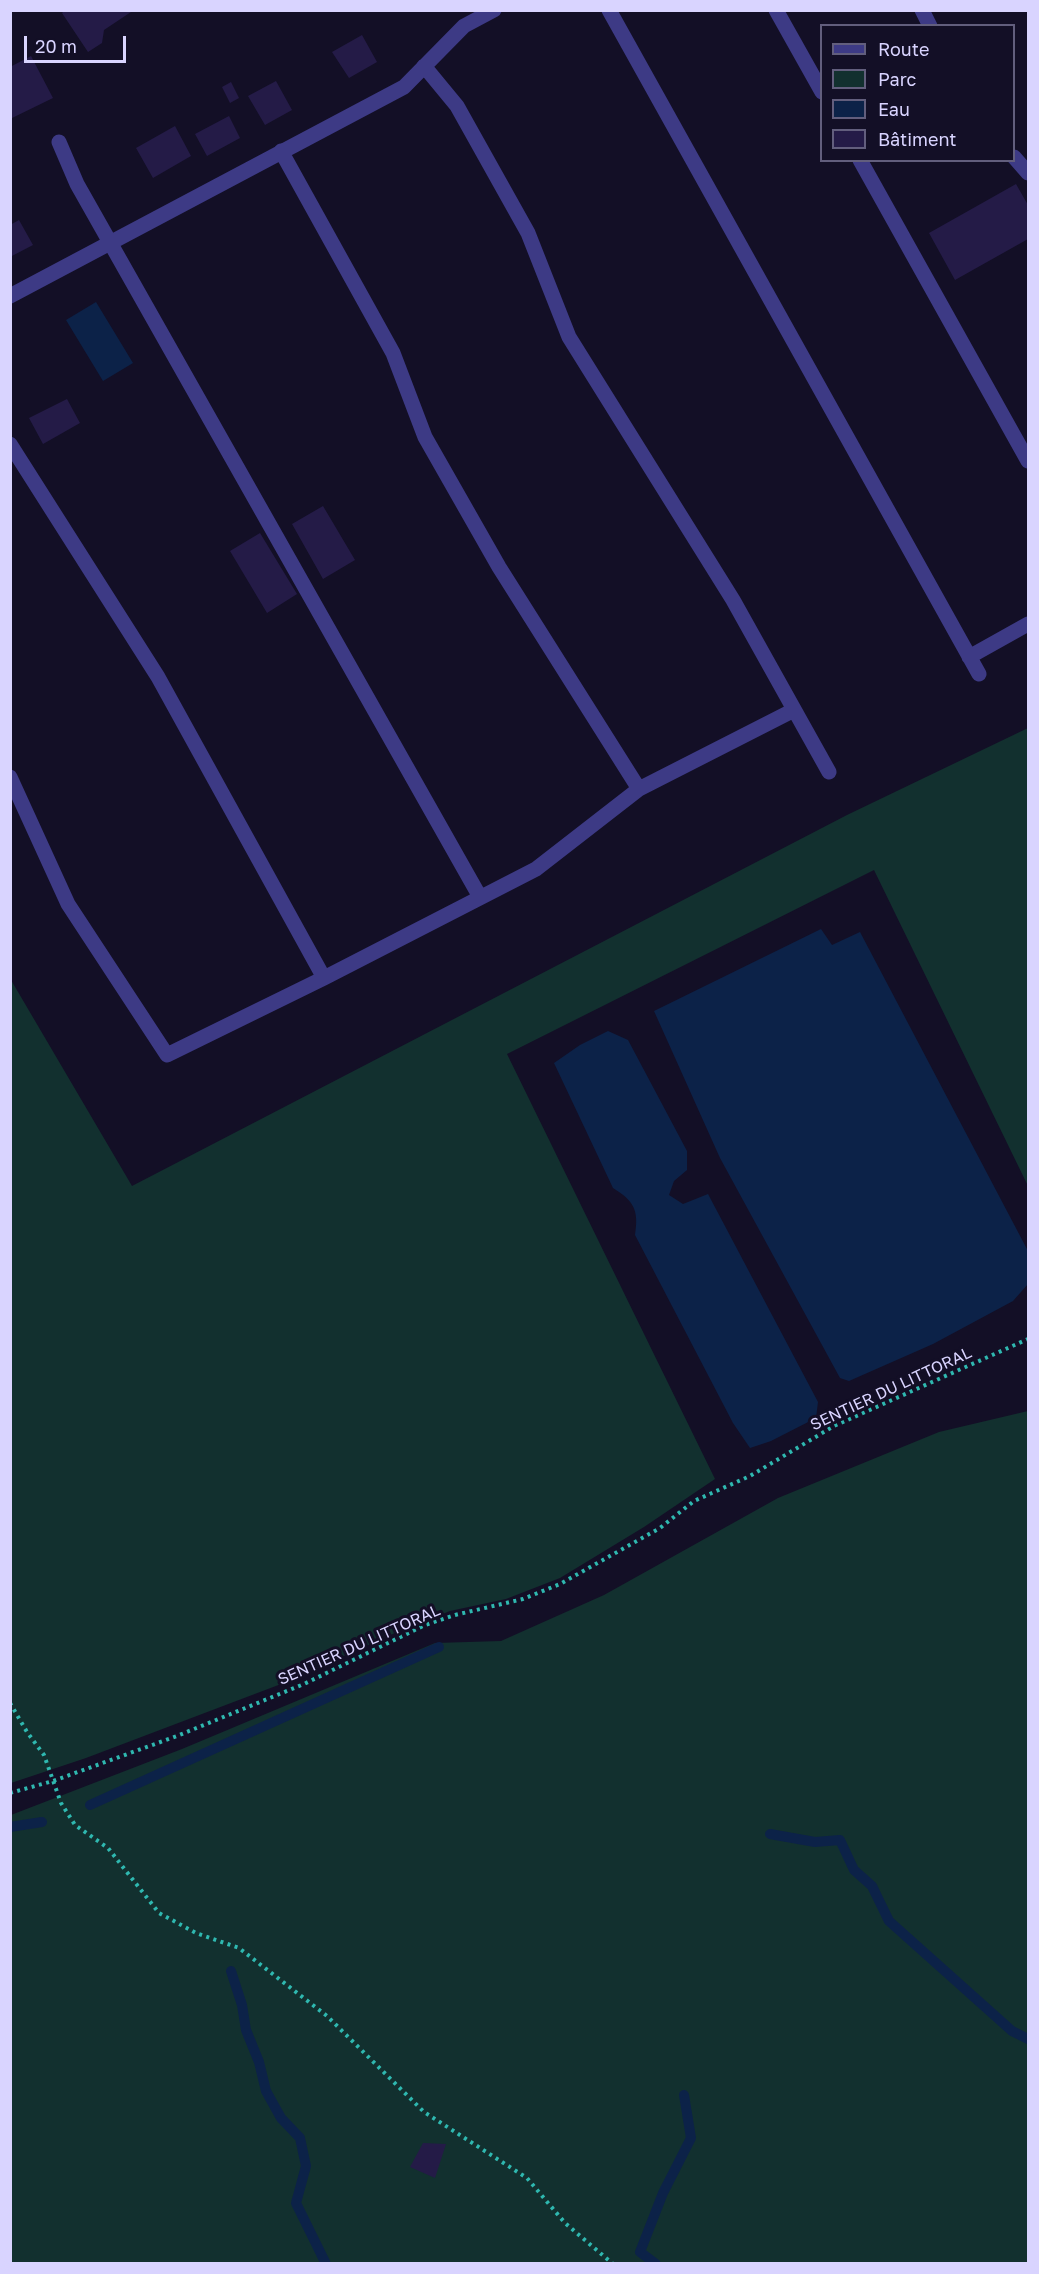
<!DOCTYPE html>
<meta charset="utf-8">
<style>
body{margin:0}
#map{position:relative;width:1039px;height:2274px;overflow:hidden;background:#130f26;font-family:"Golos Text",sans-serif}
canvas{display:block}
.frame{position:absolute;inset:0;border:12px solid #d9d4ff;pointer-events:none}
.legend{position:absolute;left:820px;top:24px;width:195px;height:138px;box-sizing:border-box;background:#130f26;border:2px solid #625e7d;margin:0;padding:8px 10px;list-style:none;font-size:18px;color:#d9d4ff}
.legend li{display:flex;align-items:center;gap:12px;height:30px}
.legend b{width:30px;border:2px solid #625e7d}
.scale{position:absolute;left:24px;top:36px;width:102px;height:27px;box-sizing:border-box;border:3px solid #d9d4ff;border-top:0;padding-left:8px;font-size:18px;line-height:21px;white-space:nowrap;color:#d9d4ff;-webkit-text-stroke:4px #130f26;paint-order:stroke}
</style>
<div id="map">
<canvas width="1039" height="2274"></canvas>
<div class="frame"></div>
<ul class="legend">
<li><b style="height:8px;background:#3d3a85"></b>Route</li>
<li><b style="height:16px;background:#12302f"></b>Parc</li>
<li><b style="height:16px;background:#0c2248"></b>Eau</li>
<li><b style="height:16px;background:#241b47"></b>Bâtiment</li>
</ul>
<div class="scale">20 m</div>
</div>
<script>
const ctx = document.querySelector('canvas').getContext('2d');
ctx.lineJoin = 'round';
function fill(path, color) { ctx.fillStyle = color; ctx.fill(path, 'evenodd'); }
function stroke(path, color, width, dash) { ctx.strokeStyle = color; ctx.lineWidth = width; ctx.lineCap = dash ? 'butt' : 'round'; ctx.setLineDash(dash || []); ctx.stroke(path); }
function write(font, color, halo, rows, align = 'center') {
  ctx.font = font + ' "Golos Text",sans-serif'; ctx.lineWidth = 6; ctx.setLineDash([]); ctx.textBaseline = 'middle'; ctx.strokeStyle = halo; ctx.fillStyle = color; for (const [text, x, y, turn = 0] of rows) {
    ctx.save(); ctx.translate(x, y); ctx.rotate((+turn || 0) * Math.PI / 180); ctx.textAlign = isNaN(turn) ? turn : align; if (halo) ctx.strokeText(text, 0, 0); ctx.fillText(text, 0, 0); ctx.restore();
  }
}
fill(new Path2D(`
 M1028,728v458l-154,-316 -367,184 208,425 -71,48 -84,51 -54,21 -56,12 -55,22 -106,48 -203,77 -75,25v-803l121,206 715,-371z
 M1028,1411v852l-1017,1v-449l171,-66 253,-106 66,-2 103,-46 174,-97 161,-66z`), '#12302f');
fill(new Path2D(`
 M96,302l37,61 -30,18 -37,-61z
 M821,929l11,16 28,-13 168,319v33l-15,17 -80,43 -84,37 -9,-3 -120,-220 -66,-147z
 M608,1031l20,9 59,111v19l-13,11 -5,14 14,9 25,-10 110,208 -2,16 -45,23 -21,7 -17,-25 -98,-188c4,-25 -1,-34 -22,-47l-59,-125 26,-18z`), '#0c2248');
stroke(new Path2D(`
 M90,1805l349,-158
 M10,1827l32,-5
 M770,1834l45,8 25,-2 14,30 18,16 17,35 123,110 16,8
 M231,1971l11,34 4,25 13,32 7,29 15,27 19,20 6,28 -10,37 30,61
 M656,2264l-16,-12 23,-59 28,-55 -7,-43`), '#0c2248', 10);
fill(new Path2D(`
 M65,10h69l-30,20 -2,13 -14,9 -26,-39z
 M362,35l15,27 -28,16 -17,-26z
 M31,56l22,42 -43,21v-52z
 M276,81l16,29 -27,15 -17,-29z
 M231,82l8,16 -9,5 -8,-16z
 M229,116l11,22 -33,18 -12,-22z
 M175,126l16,30 -38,22 -17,-30z
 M1016,184l12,21v34l-73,41 -26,-47z
 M19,220l14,25 -23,12v-32z
 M67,399l13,24 -37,21 -14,-26z
 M323,506l32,54 -32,19 -31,-55z
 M260,533l37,61 -30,19 -37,-62z
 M423,2143l23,1 -11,34 -25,-11z`), '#241b47');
stroke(new Path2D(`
 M10,1703l17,29 17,23 17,48 14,22 33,23 51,65 37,20 43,15 88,68 97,96 103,66 38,45 48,41
 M10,1793l43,-12 124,-45 127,-52 121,-59 30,-10 68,-16 37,-15 100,-56 34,-27 56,-25 84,-50 194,-87`), '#2fb8b0', 4, [3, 4.5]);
stroke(new Path2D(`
 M609,10l370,664
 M776,10l46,82
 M922,10l8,16
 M424,66l33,40 71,127 41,104 164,263 96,172
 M59,142l18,42 403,713
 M281,151l112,202 32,84 74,130 140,222
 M1014,157l14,16
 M860,160l168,301
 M10,296l394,-209 60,-61 30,-16
 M10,444l148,233 166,301
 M969,657l59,-33
 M10,777l58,127 99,151 157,-77 212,-109 103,-80 155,-79`), '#3d3a85', 15);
write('16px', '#d9d4ff', '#130f26', [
 ["SENTIER DU LITTORAL",891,1389,-25],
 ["SENTIER DU LITTORAL",359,1645,-24]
]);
</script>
